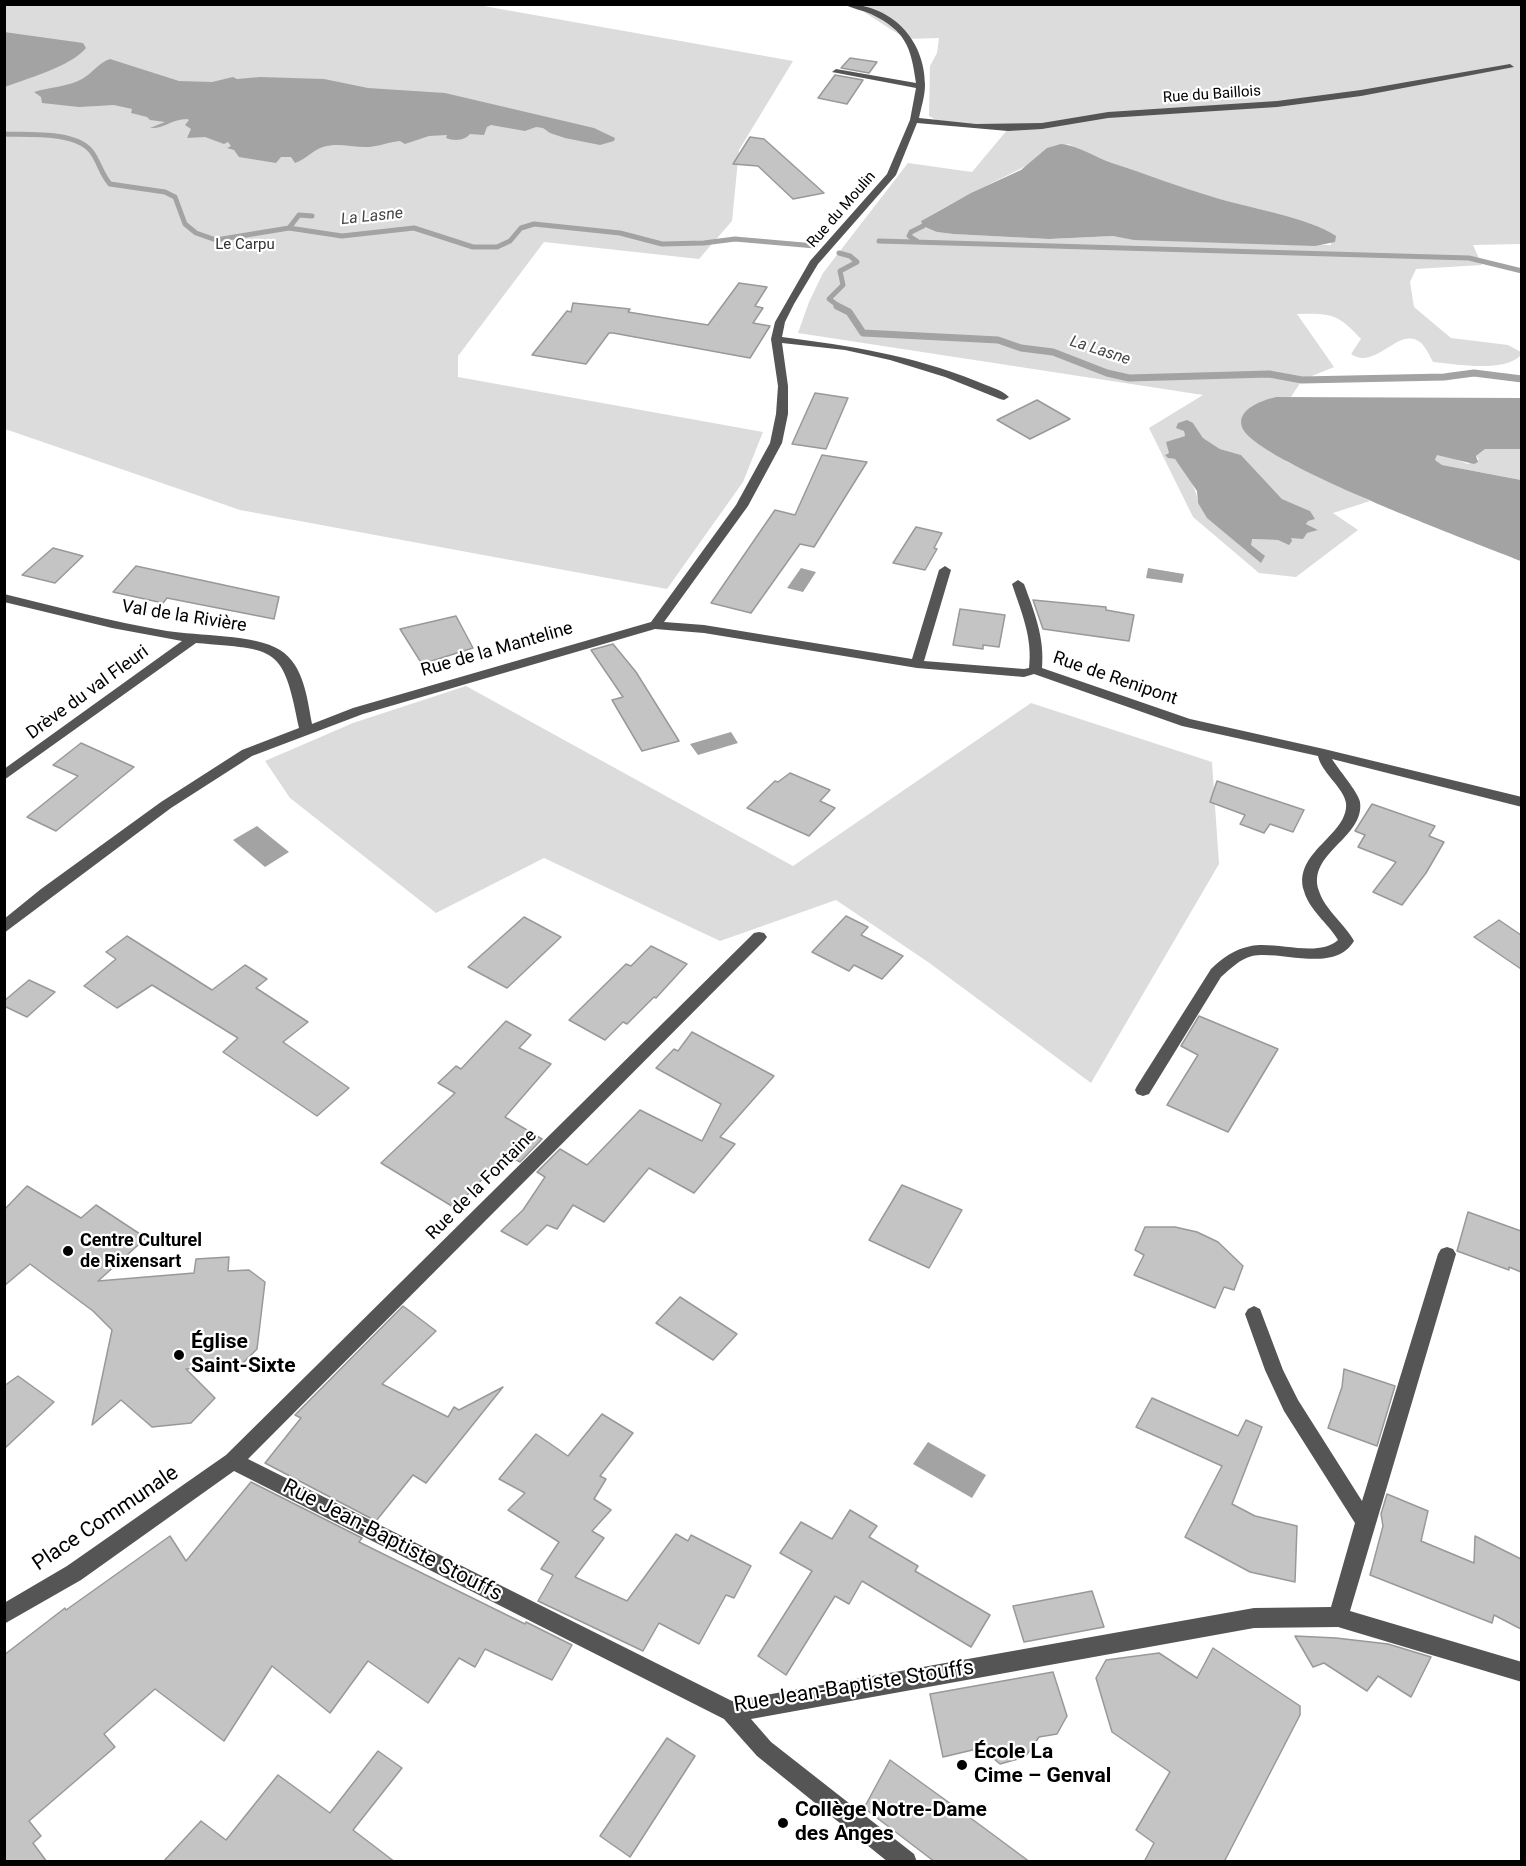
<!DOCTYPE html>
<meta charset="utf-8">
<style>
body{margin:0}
#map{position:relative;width:1526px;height:1866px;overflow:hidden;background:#fff;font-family:Roboto,sans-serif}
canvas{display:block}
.frame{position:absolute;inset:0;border:6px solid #000;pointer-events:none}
</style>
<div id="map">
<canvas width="1526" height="1866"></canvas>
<div class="frame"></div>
</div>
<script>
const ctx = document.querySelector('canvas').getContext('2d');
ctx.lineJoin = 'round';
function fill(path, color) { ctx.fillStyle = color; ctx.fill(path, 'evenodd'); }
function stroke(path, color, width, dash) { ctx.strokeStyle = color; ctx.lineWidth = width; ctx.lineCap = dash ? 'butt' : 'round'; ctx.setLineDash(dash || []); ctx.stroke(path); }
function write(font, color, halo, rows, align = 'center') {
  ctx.font = font + ' Roboto,sans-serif'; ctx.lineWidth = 4.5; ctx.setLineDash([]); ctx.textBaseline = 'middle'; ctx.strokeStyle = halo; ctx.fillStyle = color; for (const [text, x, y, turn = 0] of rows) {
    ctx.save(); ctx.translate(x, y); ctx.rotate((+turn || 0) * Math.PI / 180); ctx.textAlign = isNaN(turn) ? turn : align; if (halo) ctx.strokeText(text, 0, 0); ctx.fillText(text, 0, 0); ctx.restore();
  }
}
fill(new Path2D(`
 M5,5h473l315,56 -54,89 -7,71 -33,38 -155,-17 -86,114v21l305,55 -20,50 -76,107 -427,-79 -235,-81z
 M853,5h668v239l-48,1 9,20 -66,4 -6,13 4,25 37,31 57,7 13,7v3c-16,18 -65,9 -88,7 -3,-6 -8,-16 -13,-20 -22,-16 -44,29 -69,12l10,-15c-23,-25 -30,-26 -64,-25l37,53 -32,13 -11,17h-15l-30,36 41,29 83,39 -37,12 25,17 -62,47 -37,-4 -66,-56 -44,-89 54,-33 -405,-62 11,-31 14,-29 85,-110 64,9 36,-43 -72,-9 -7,-4 1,-50 7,-13 2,-15 -33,1zM1068,144c46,22 95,38 144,53 39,12 81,19 119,36v12l-159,-4 -59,-5 -64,3 -96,-5 -16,-2 -16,-11c48,-29 99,-50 147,-77zM1193,423l10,15 17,11 21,6 41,44 28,12 -4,13 11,6 -39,10 -27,-1v6l-53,-42c-1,-15 -13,-33 -23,-44l-7,-1 -2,-4 3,-1 9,-15 7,-2 -1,-5z
 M1506,448l15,1v31l-79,-15 -7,-5 2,-5h7l24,9 11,-5 -3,-3 9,-7z
 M466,686l327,180 238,-163 181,59 7,102 -128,219 -163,-121 -92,-62 -116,41 -176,-83 -108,55 -146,-115 -25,-37 88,-38z`), '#dcdcdc');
fill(new Path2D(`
 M4,32l79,11 3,5c-16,19 -58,30 -81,39z
 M110,59l69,22 33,1 21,-5 4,2 23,-2 64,2 44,9 77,5 149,35 21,10 -1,3 -14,4 -35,-7 -15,-5 -7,-5 -7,-1 -11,4 -34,-6 -4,2 -3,8 -14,-1c-6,7 -16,7 -24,4l1,-3 -18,1 -24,8 -5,-3c-11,1 -20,5 -31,6 -16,1 -30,-5 -46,0 -9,2 -18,13 -28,16l-4,-6h-10l-5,6 -37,-6 -5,-7 -7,-2 4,-2 -3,-4 -4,2 -19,-7 -18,1 4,-9 -6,-4 4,-5 -2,-1c-15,0 -23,10 -37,9l15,-6 -15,-2 -3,-3 -16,-4 1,-4 -18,-4 -35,2 -37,-4 -1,-6 -7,-5c16,-5 33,-5 48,-13 11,-6 16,-16 28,-20z
 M1061,144c17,1 35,14 51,19 34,11 67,24 101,34 34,11 95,20 123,39l-1,6 -20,4 -181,-6 -21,-4 -64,3 -96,-5 -16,-2 -14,-6 -2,-5 50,-28 50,-23 26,-22z
 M1276,397l245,1v51h-36l-9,7 2,6 -4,2 -37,-9 -2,5 7,5 79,15v81c-42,-17 -268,-100 -279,-134 -6,-18 21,-27 34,-30z
 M1187,420l6,3 10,15 17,11 21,6 41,44 28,12 5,8 -7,2 -2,3 12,6 -11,3 -4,6 -12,-1 1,3 -3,4 -11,-5 -26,-1 -1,6 14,11 -4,7 -54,-45 -9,-15 -1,-12 -22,-32 -7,-1 -3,-3 4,-2 -3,-11 19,-6 -1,-5 -8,-3 2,-5z
 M801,568l15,4 -13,20 -16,-4z
 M1148,568l36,6 -2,9 -36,-5z
 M731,732l7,11 -40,12 -8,-11z
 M257,826l32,26 -24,15 -32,-27z
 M928,1442l58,33 -14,23 -59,-34z`), '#a3a3a3');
stroke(new Path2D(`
 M4,134c24,1 71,-3 87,17 8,10 10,23 19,33l55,8 10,5 10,27 11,9 20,7 73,-12 53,8 72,-8 59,19h24l13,-6 11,-13 13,-4 86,9 42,11 42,-1 31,-4 80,7
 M289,228l10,-13 13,1
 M879,241l590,17 53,13
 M917,241l-8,-5 2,-4 12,-6
 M839,253l11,3 7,6 -17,9 3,14 -14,14 11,8`), '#a3a3a3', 5);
stroke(new Path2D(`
 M837,306l12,6 14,21 135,7 23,8 32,4 54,21 22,5 140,-4 33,6 142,-3 30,-4 48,6`), '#a3a3a3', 7);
const building = new Path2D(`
 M850,58l27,4 -8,11 -28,-5z
 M835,75l28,5 -16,24 -29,-6z
 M750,137l14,2 60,54 -31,6 -35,-33 -25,-2z
 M739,283l28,4 -12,19 8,2 -10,15 17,3 -20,32 -137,-25h-4l-23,31 -54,-9 35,-44 4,1 2,-9 57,6 -2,3 80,13z
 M815,393l33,5 -22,51 -34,-5z
 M1037,400l33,19 -40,20 -33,-19z
 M822,455l45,7 -53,85 -14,-3 -49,69 -40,-10 64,-93 20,5z
 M916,527l26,6 -8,15 3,1 -12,21 -32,-7z
 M53,548l30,8 -28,27 -33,-8z
 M136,566l143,31 -5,22 -107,-21 -4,5 -50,-11z
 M1033,600l73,7v3l28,5 -5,26 -86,-12z
 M960,609l45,6 -6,32 -16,-2v4l-30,-4z
 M456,616l17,32 -51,16 -22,-35z
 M613,644l23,28 43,69 -37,10 -30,-51 11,-3 -32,-47z
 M81,743l53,24 -78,64 -29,-14 51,-41 -25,-11z
 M790,773l40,17 -10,11 15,7 -26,28 -62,-28 28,-27 3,1z
 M1217,781l87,29 -11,22 -23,-8 -6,9 -24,-9 5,-9 -35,-13z
 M1372,804l63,22 -6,10 15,6 -18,31 -24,32 -29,-13 23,-30 -38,-15 7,-12 -10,-4z
 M846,916l22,11 -7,8 42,21 -21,23 -28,-14 -5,6 -37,-19z
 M524,917l37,20 -54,51 -39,-21z
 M1499,920l22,15v34l-47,-32z
 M127,936l85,54 33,-25 22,14 -11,9 52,34 -25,20 66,46 -32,28 -94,-64 15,-14 -86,-53 -35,23 -33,-22 32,-27 -10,-7z
 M651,946l36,18 -31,34 -2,-1 -27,27 -4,-2 -18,18 -36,-20 57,-56 5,2z
 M29,980l26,12 -28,25 -23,-11v-5z
 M1199,1016l79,33 -50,83 -61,-27 31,-50 -17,-9z
 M506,1021l25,14 -12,13 32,16 -46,53 37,22 -22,23 -14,-8 -51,54 -74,-45 74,-70 -17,-10 18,-17 5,3z
 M692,1032l82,44 -54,61 15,7 -41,49 -45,-25 -45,54 -31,-17 -16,24 -10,-4 -20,20 -26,-14 22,-21 22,-33 -8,-5 23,-23 27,16 53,-55 62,31 19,-37 -65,-36 18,-19 4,2z
 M902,1185l60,25 -33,58 -60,-28z
 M27,1186l54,32 15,-13 50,33 -48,43 96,-8 2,-14 33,-2 -1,14 21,-1 16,12 -8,67 -15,15 -56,5 29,29 -24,25 -39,4 -31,-27 -29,25 20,-95 -19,-19 -63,-47 -26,22v-76z
 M1468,1212l53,19v41l-12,-5v3l-52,-19z
 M1145,1227h30l22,5 21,10 25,24 -9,24 -10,-3 -9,21 -81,-33 10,-20 -9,-5z
 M680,1297l57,37 -24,26 -57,-37z
 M403,1306l33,25 -54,53 66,33 6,-10 5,3 44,-23 -77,96 -13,-8 -37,46 -111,-58 36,-45 -6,-3z
 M1344,1369l51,17 -18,60 -49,-18 14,-41z
 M18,1376l36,26 -50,47v-63z
 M1152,1398l86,38 8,-16 16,7 -30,77 23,12 42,10 -2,56 -45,-10 -65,-35 37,-71 -86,-39z
 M602,1414l31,19 -33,43 6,3 -12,20 17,11 -19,21 12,7 -29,39 52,24 49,-67 12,7 3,-6 60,31 -17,32 -8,-3 -27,49 -40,-21 -16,28 -105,-50 15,-26 -12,-6 18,-27 -51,-32 17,-17 -26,-14 37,-45 32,22z
 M251,1482l111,56 -3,4 166,82 1,-2 46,23 -20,35 -67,-31 -10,18 -16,-9 -31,45 -60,-42 -38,52 -58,-47 -48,75 -69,-52 -51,45 11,13 -86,74 12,15 -8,7 14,19h-43v-207l61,-47 1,2 104,-74 16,25z
 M1387,1494l41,17 -7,30 53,22 1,-27 46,23v70l-27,-14 -2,8 -122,-48 13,-49 -2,-12z
 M850,1510l27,16 -8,11 49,29 -3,5 75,44 -19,32 -109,-66 -13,23 -14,-8 -49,79 -28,-19 54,-85 -32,-18 21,-31 31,17z
 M1092,1591l12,36 -80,15 -11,-36z
 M1295,1636l41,2 52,6 43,13 -20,40 -33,-21 -11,15 -43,-28 -11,4z
 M1213,1648l87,58v9l-76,147h-80l10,-19 -18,-13 34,-58 -58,-40 -16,-54 10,-18 53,-7 38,25z
 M1053,1672l14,44 -10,18 -18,3 -14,20 -25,7 -19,-16 -38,9 -13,-63z
 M667,1738l28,18 -65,101 -30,-21z
 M378,1751l24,17 -49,62 42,32h-232l38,-41 25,19 52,-65 52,38z
 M890,1760l86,62 54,40h-95l-71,-54z`);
fill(building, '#c4c4c4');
stroke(building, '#999', 1.5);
fill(new Path2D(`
 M844,4c47,0 81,35 81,81 0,11 -4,23 -6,33l57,6 66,-1 66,-11 169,-11 84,-11 149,-26 4,3 -153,29 -84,11 -169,11 -66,11 -34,2 -91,-8 -21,52 -78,89 -24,40 -9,18 -3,15c69,9 129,18 194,44 11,5 25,8 33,16l-5,3 -4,-1 -55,-22 -55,-17 -45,-10 -63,-7 6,43v28l-6,29 -34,63 -84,116 40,3 208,34 27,-89 6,-4 6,4 -27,91 100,8 5,-1c4,-30 -8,-57 -17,-84l6,-4 6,4c10,27 21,54 18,84l148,51 134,30 198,48v10l-190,-48c6,10 26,33 28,43 5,36 -54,51 -41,89 6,19 26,33 35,50 -20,33 -72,9 -102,15 -12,3 -22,13 -31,21l-72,117 -6,2 -6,-2 -2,-4 2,-4 74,-117c11,-11 24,-20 40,-23 25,-5 68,12 87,-6 -10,-17 -29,-30 -34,-49 -12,-39 45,-56 42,-88 -2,-15 -25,-31 -28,-47l-136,-30 -148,-52 -10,3 -107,-9 -213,-35 -49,-4 -292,85 -111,42 -81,52 -167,125v-14l37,-30 120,-87 81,-52 57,-22c-16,-83 -22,-78 -103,-85l-192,137v-11l178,-128 -70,-13 -108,-26v-8c54,13 108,28 163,37 30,5 88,3 113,19 24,15 27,48 32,74l41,-16 298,-86 85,-117 34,-62 6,-29 2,-28 -7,-47 4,-17 35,-61 77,-87 23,-54 6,-32 -84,-16 4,-3 80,14c-5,-36 -10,-52 -45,-69 -8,-4 -19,-5 -27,-10z
 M759,932l5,1 3,4 -3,4 -516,518 484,242 522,-93 77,-1 24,-84 -71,-112 -19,-41 -20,-56 3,-5 6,-3 6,3 23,61 15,30 64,101 76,-247 3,-5 6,-2 6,2 3,5 -106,357 172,51v20l-184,-55 -84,1 -503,91 20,23 143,112 3,8h-29l-131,-106 -33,-37 -490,-248 -153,109 -77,44v-21l63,-37 159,-111 528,-522z`), '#555');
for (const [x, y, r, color] of [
 [68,1251,6,"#000"],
 [179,1355,6,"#000"],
 [962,1765,6,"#000"],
 [783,1823,6,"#000"]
]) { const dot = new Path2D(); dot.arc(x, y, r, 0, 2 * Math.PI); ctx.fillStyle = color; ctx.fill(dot); stroke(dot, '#fff', 2); }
write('15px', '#000', '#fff', [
 ["Rue du Baillois",1212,95,-4],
 ["Rue du Moulin",842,210,-49]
]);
write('15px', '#333', '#fff', [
 ["Le Carpu",245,245]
]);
write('italic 16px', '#444', '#fff', [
 ["La Lasne",372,217,-6],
 ["La Lasne",1100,351,18]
]);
write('18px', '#000', '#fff', [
 ["Val de la Rivière",184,617,9],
 ["Rue de la Manteline",497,650,-16],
 ["Rue de Renipont",1115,679,19],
 ["Drève du val Fleuri",88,693,-36],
 ["Rue de la Fontaine",482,1185,-45]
]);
write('bold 18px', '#000', '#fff', [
 ["Centre Culturel",80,1241],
 ["de Rixensart",80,1262]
], 'left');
write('bold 21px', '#000', '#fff', [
 ["Église",191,1343],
 ["Saint-Sixte",191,1367],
 ["École La",974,1753],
 ["Cime – Genval",974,1777],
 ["Collège Notre-Dame",795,1811],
 ["des Anges",795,1835]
], 'left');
write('21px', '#000', '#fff', [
 ["Place Communale",106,1519,-34],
 ["Rue Jean-Baptiste Stouffs",392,1541,27],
 ["Rue Jean-Baptiste Stouffs",854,1687,-9]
]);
</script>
